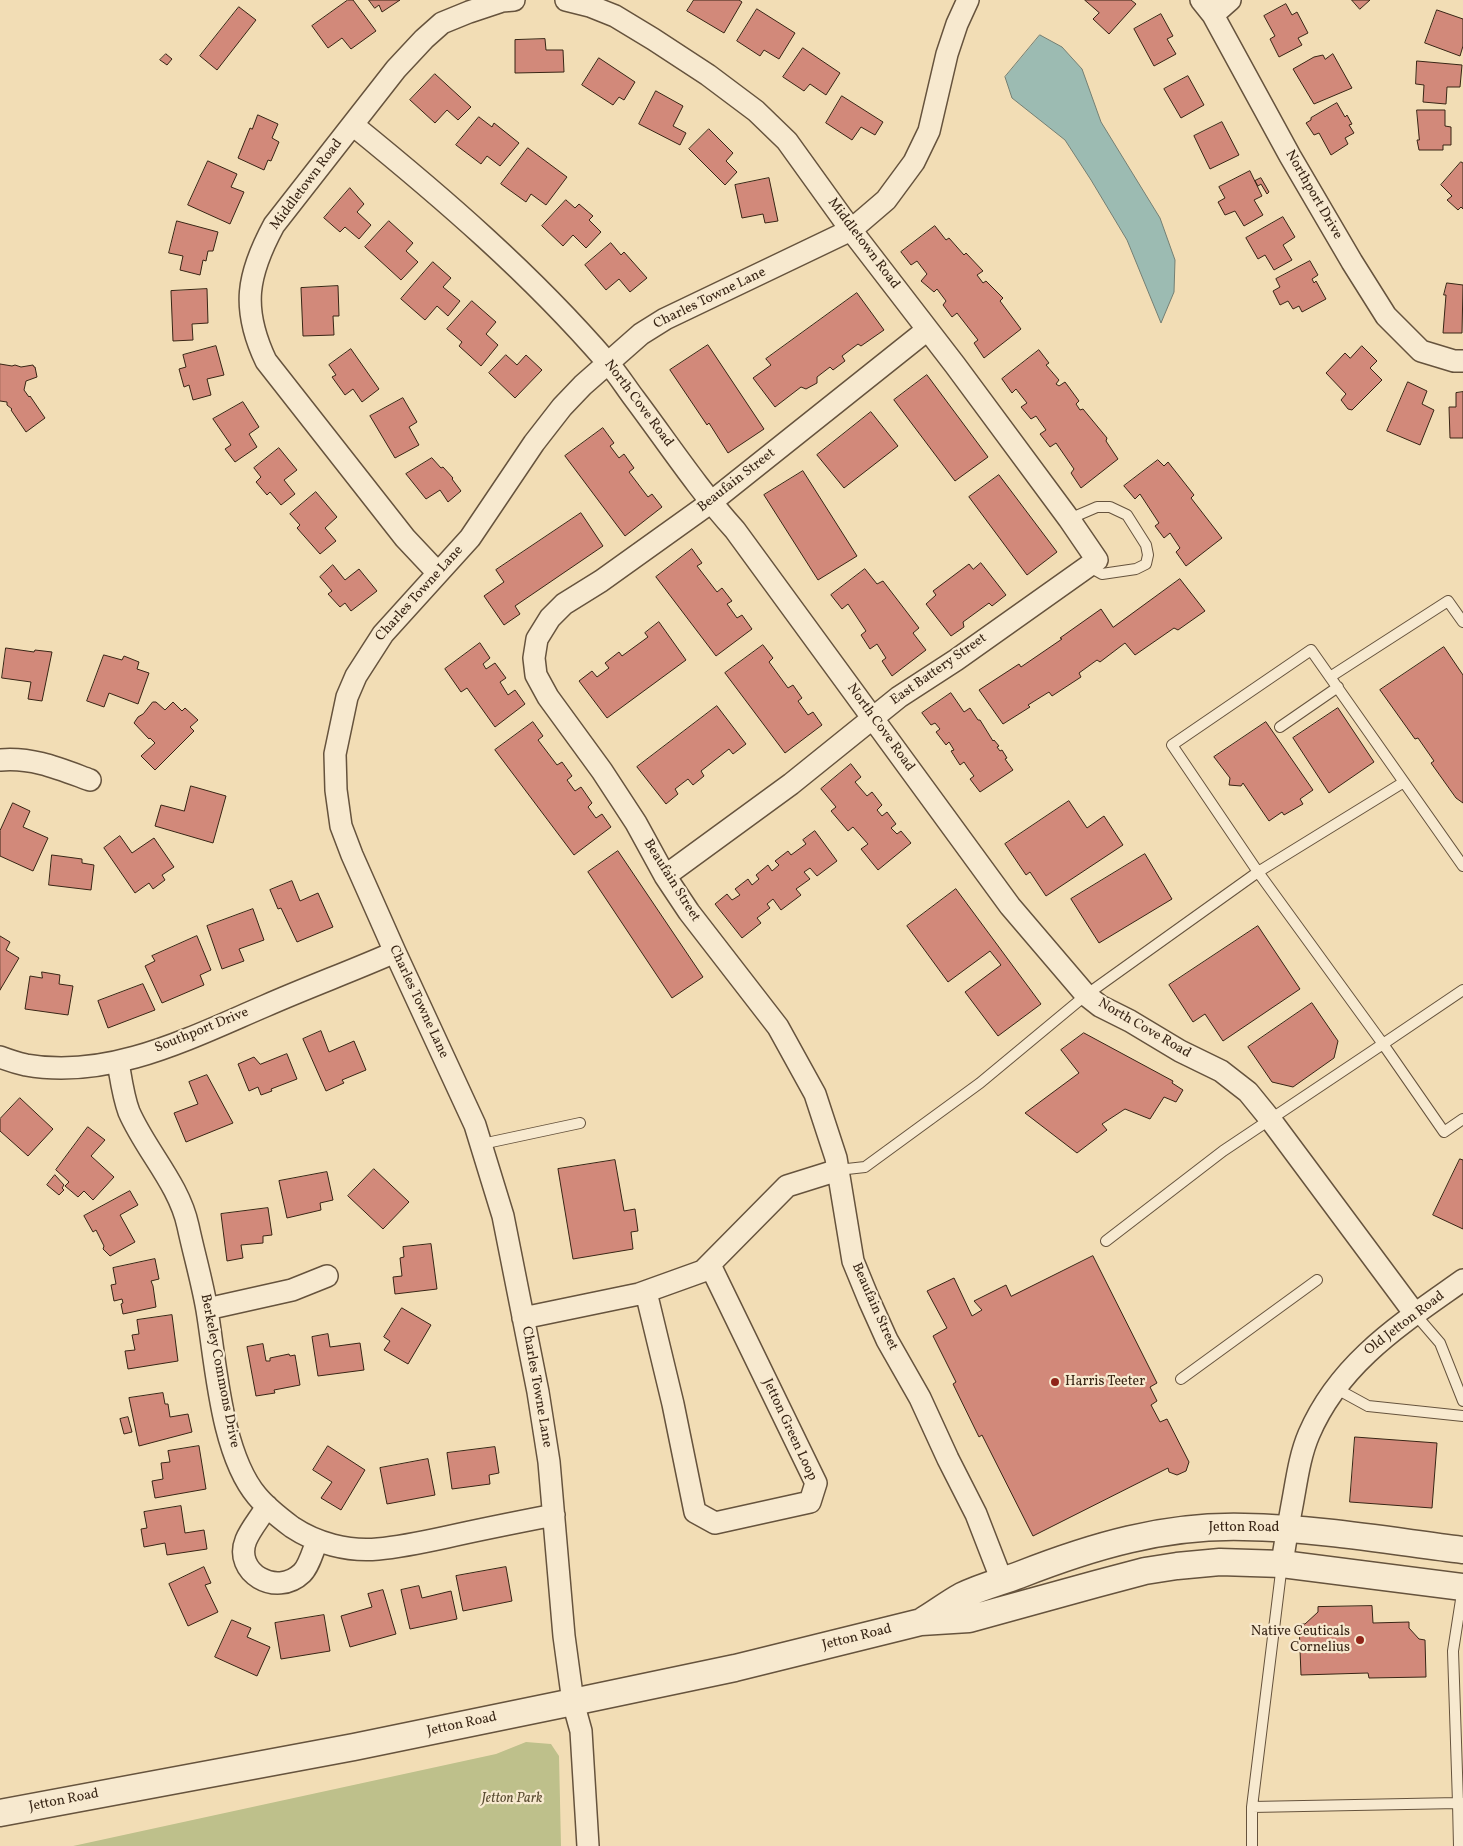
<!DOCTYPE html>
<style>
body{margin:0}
canvas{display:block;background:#f2ddb5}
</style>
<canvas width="1463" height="1846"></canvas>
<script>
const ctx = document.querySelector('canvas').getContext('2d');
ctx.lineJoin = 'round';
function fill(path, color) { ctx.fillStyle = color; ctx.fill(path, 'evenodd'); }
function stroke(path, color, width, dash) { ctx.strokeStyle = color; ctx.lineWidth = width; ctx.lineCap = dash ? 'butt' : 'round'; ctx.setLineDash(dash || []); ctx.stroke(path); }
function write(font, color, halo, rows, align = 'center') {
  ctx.font = font + ' Vollkorn,serif'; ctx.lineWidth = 4.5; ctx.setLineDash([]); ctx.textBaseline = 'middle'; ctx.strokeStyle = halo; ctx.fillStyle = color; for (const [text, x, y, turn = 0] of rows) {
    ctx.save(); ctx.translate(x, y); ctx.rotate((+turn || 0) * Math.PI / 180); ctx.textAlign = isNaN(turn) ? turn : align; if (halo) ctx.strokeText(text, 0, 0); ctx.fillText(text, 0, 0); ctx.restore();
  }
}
fill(new Path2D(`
 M526,1742l25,2 8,12 2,90h-488l423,-92z`), '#bec08b');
const water = new Path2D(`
 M1040,35l22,12 20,22 19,53 59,96 15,42 -1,32 -13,31 -34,-83 -36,-60 -26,-40 -53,-42 -7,-21z`);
fill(water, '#9cbbb2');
stroke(water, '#747f73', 1);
const building = new Path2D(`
 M348,0h5l23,31 -25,18 -9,-11 -14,10 -16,-22z
 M369,0h31l-18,12 -3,-7 -4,3z
 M694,0h45l3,2 -18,31 -37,-22z
 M1085,0h46l5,4 -27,30 -16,-15 6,-6z
 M1352,0h18l-10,9z
 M1286,4l6,11 5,-3 11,21 -10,5 4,7 -23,12 -9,-18 5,-3 -11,-20z
 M239,7l17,13 -39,50 -17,-14z
 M757,9l38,24 -16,26 -15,-9 -4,6 -23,-15z
 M1437,10l26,9v27l-3,10 -35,-13z
 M1161,14l12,22 -6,3 9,15 -22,12 -20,-37z
 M545,39l1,11h17l1,22 -49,1v-33z
 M803,48l37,25 -14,22 -16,-11 -6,7 -21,-14z
 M166,54l6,5 -5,6 -7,-5z
 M1333,54l19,34 -38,16 -21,-35 21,-12 9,-2 2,4z
 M599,58l36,24 -11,18 -5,-3 -6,8 -31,-20z
 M1417,61l45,4 -2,22h-13l-1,17 -23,-2 1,-17 -8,-1z
 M435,74l36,33 -13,13 -11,-10 -12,13 -25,-23z
 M1188,76l16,29 -23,13 -17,-29z
 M656,91l27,15 -10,20 13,7 -6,12 -41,-21z
 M842,96l41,26 -8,13 -14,-8 -9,13 -26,-17z
 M1337,103l8,14 2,-2 5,9 -3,1 5,8 -9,5 3,6 -17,11 -12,-22 -5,2 -8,-12 5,-3v-2z
 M1417,110h28v16l6,1v18h-8v5h-24l-2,-10h2z
 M258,115l20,9 -6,14 7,4 -8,19 -3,-1 -4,10 -26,-12 12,-30 2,1z
 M479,117l13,10 2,-4 25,20 -19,23 -13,-10 -6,8 -25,-19z
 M1222,122l17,33 -29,14 -16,-33z
 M709,129l24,24 -7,8 11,11 -12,13 -36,-36z
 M528,148l39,29 -21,28 -15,-11 -5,8 -25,-18z
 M208,161l29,13 -6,13 13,5 -14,32 -42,-19z
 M1461,162l2,1v46l-2,-2 -3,3 -11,-10 5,-4 -11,-11z
 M1250,171l12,25 -8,4 9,15 -19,11 -9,-15 -10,4 -7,-13 7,-4 -6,-11z
 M769,178l9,43 -13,2 -2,-9 -21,4 -7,-33z
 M1261,178l8,14 -2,2 -6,-10 -3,2 -3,-5z
 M350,188l14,16 -7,8 14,13 -12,14 -14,-12 -5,5 -16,-14z
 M566,200l9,8 4,-4 14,12 -4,4 12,12 -15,16 -13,-13 -10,11 -21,-20z
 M1283,217l12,20 -12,8 9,15 -18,10 -9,-15 -7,4 -12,-21z
 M177,221l41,11 -5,19h-5l-2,10 -3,-1 -3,15 -20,-5 3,-14 -14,-3z
 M389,221l24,22 -7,8 12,11 -17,18 -36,-33z
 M935,226l11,14 3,-2 15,17 2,-2 17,18 -6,4 6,8 3,-2 17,17 -3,3 21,28 -37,29 -10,-15 4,-3 -21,-27 -5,4 -9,-12 3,-4 -9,-12 -3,3 -13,-11 6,-7 -10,-13 -6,4 -10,-13z
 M611,243l10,12 3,-3 23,26 -17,14 -11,-13 -13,11 -21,-25z
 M1310,261l8,14 -6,4 2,4 2,-2 10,18 -24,13 -3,-6 -6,3 -5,-8 -8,4 -7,-14 7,-4 -4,-8z
 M433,262l18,16 -8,9 17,14 -12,15 -11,-10 -12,14 -24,-21z
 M1447,283l16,2 -1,48h-19l3,-38h-2z
 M338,286l1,30h-6l1,19 -31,1 -2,-48z
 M207,289l1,34 -16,1 1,16 -20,1 -2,-50z
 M857,293l27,37 -23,16 -3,-2 -16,12 3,5 -12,9 -3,-3 -13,10v6l-11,6 -5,-2 -26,20 -22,-29 18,-13 -5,-6z
 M472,301l24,21 -10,12 12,11 -17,21 -22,-20 3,-4 -15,-13z
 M708,345l56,84 -36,24 -19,-30 -2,2 -37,-55z
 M216,346l8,29 -17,4 4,16 -18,5 -4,-15 -5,2 -5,-18 7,-2 -3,-12z
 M1362,346l15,15 -7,7 12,12 -30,30 -4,-1 -7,-9 5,-6 -20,-21 19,-20 5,5z
 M351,349l28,40 -17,13 -9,-13 -8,6 -13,-18 4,-2 -7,-10z
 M1039,350l10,13 -3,2 13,15 -3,4 3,2 6,-4 14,19 -3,3 4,6 3,-1 24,29 -1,3 12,18 -37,29 -10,-15 3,-4 -18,-26 -6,4 -10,-13 6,-4 -10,-14 -5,3 -10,-12 6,-4 -11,-14 -4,4 -10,-14z
 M506,355l11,10 9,-10 16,15 -27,28 -26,-25z
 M0,364l12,2 3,-1 6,2 12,-2 1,2h1l2,10 -11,4 -2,9 5,7 1,-1 15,22 -19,14 -15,-22 1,-1 -5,-4v-3l-7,-1z
 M927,375l61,82 -33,24 -61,-81z
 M1408,382l19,9 -5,13 12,6 -14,35 -33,-14z
 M1463,392v46h-13l-1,-31h7v-14z
 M403,398l14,24 -8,5 10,18 -24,13 -25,-42z
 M243,402l16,25 -10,7 8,13 -22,15 -10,-13 6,-4 -18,-26z
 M871,412l27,34 -54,42 -27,-33z
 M603,428l11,15 -4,3 9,12 5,-4 10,14 -5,4 19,25 4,-3 10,13 -37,29 -60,-80z
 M279,448l18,22 -13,10 11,14 -14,11 -11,-13 -3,3 -11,-13 5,-5 -7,-9z
 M432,458l9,10 2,-1 10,11 -1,1 9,12 -13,11 -8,-12 -14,9 -20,-25z
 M1158,460l6,6 4,-4 26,33 -3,3 31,40 -36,28 -10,-14 4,-4 -10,-15 -6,5 -9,-12 4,-3 -19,-29 -5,5 -11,-13z
 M803,471l54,85 -39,24 -54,-85z
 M999,475l58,77 -30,23 -58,-78z
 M316,492l21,25 -12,11 11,13 -16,13 -23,-26 3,-3 -10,-11z
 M581,513l22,33 -88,60 5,8 -16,11 -20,-29 20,-14 -8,-12z
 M692,549l10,14 -5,3 20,26 5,-4 10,13 -5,3 10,14 5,-3 10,14 -36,27 -60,-79z
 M981,563l25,32 -14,11 -3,-3 -26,19 1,5 -13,9 -25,-32 10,-9 -3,-4 36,-27 4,5z
 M333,565l12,15 14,-11 18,22 -26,20 -6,-8 -5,4 -12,-13 4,-3 -12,-14z
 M865,569l12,15 6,-3 36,47 -6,5 13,17 -34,26 -10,-15 4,-3 -9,-14 -7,5 -9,-14 5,-4 -18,-27 -6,5 -11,-14z
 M1180,579l25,32 -27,19 -4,-2 -39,27 -10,-12 -25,19 -3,-2 -18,13 2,4 -29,19 -3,-4 -21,13 2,2 -27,17 -24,-34 40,-26 2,3 41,-28 -2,-1 41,-29 12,18z
 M659,622l27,38 -79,58 -28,-37 13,-10 5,6 12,-9 -4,-5 14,-11 3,4 26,-19 -3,-4z
 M480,643l10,15 -7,6 3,5 9,-6 11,15 -6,4 8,13 7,-5 10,14 -30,23 -28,-39 -6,4 -16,-23z
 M763,645l10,13 -4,4 19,26 5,-3 9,13 -4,3 10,14 5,-3 9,13 -37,28 -60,-80z
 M1444,647l19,28v128l-7,-5 -25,-35 3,-2 -16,-23 -3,1 -35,-49z
 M6,648l28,4 1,-2 17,2 -10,49 -14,-2 3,-17 -29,-4z
 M104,655l18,5 2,-4 15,6 -2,7 12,4 -11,31 -29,-11 -5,14 -17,-6z
 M951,693l13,19 6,-4 8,12h2l13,21 1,-1 5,6 -2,1 3,4 2,-1 5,8 -2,1 8,11 -33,22 -10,-13 4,-3 -6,-8 -4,-6 -4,3 -9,-14 3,-1 -5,-8 -3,3 -10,-13 4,-3 -5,-6 -4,2 -9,-12z
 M153,702h3l9,8 8,-8 9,9 3,-3 13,12 -8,7 4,4 -39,39 -14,-14 14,-13 -5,-5 -1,1 -15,-16 4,-6 5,-3z
 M717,706l29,38 -13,10 -4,-5 -28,22 3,5 -11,9 -5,-6 -13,10 3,5 -12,10 -29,-37z
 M1338,708l36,54 -45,31 -36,-55z
 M533,722l10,14 -5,4 19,25 5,-3 10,14 -5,4 8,11 6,-4 11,16 -4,4 8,11 6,-4 9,13 -37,28 -79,-105z
 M1266,722l47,68 -13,9 3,5 -19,11 -2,-3 -13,9 -26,-38 -2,3 -12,-1 1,-7 -16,-21z
 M851,764l10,13 -6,5 12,14 5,-4 10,13 -5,5 5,6 5,-4 9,12 -5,4 6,6 4,-3 10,12 -33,27 -17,-21 7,-5 -15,-17 -5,4 -17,-20 5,-4 -15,-18z
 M191,786l35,10 -13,47 -58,-17 6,-21 23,6z
 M1069,801l18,27 17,-12 19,29 -77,51 -16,-24 -4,3 -21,-31z
 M13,803l17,8 -7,16 25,11 -15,33 -33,-15v-25z
 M815,831l22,30 -20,15 -7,-8 -6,4 6,7 -14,10 5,6 -20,15 -8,-11 -6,5 3,4 -13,10 4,5 -19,15 -27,-34 12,-10 5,6 8,-5 -5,-6 13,-10 4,6 7,-6 -3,-4 12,-10 4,6 7,-6 -4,-4 13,-10 3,4 15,-11 -3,-4z
 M120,836l12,17 22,-15 20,29 -12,8 3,5 -12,9 -4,-6 -14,10 -31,-45z
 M618,851l85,126 -31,21 -84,-126z
 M1145,854l27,45 -73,44 -28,-44z
 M52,855l30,4v4l12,2 -3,25 -42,-5z
 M292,881l8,20 18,-8 15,34 -36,15 -16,-34 -3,1 -8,-19z
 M956,889l85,115 -43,32 -33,-44 36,-27 -11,-14 -42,31 -41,-56z
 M253,909l11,31 -25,9 5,12 -22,8 -15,-43z
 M1258,926l42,63 -77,52 -18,-27 -12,8 -24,-37z
 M0,936l10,6 -4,8 13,8 -19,32z
 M197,936l14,34 -11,5 4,10 -42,18 -17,-37 10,-5 -3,-5z
 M42,972l18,3 -1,9 14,2 -5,29 -43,-6 5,-33 12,2z
 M143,984l12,26 -47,18 -10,-27z
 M1312,1003l26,38 -4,17 -41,29 -21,-5 -24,-35z
 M321,1031l8,21 25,-11 12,29 -24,10 2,3 -18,8 -23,-52z
 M1084,1033l89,48 -1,2 11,7 -7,12 -12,-5 -14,22 -25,-10 -23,15 5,6 -30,23 -52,-40 54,-40 -18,-23z
 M287,1054l10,25 -26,10 1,2 -11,4 -3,-8 -9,4 -11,-27 16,-7 6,7z
 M207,1075l26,48 -47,19 -12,-29 24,-9 -9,-22z
 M20,1098l33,31 -25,27 -28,-25v-12z
 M88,1127l17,13 -14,16 23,21 -21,23 -9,-9 -6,6 -13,-11 4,-4 -13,-12z
 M1460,1159l3,1v69l-30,-14z
 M615,1160l9,51 11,-2 3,22 -7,1 2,17 -60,10 -15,-90z
 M374,1169l35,33 -26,27 -35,-33z
 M327,1172l6,28 -13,3 1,7 -34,8 -8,-37z
 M55,1175l9,10 -2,3 2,2 -5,5 -12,-10z
 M130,1191l8,14 -18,10 15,27 -25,14 -7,-7 1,-3 -8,-16 -3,2 -9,-16z
 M268,1208l4,27 -9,1v7l-22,2 2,13 -16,3 -6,-47z
 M431,1244l6,45 -42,5 -2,-17 9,-1 -2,-18 4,-1 -1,-10z
 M1093,1256l64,127 -7,4 7,14 -6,4 9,17 7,-3 22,43 -3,9 -9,4 -8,-3 -1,-4 -135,68 -51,-101 -3,2 -26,-53 3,-2 -23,-46 14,-8 -20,-37 27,-13 18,38 10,-6 -8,-9 32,-16 5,11z
 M155,1259l4,20 -8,2 2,5 3,21 -33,7 -2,-10 2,-1 -1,-4 -8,2 -3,-16 5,-1 -3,-16z
 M402,1308l29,17 -23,39 -24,-14 6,-9 -6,-4z
 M172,1315l6,46 -50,8 -3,-18 10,-1 -3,-15 7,-1 -2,-14z
 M328,1334l2,13 30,-4 4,27 -46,6 -6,-39z
 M263,1344l3,17h4v-3l19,-4 1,2 5,-1 5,30 -26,5 1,3 -19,3 -9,-49z
 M163,1393l2,11h3l2,13 18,-3 4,18 -53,14 -10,-48z
 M128,1417l4,15 -8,2 -4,-15z
 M1355,1437l82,6 -5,65 -82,-6z
 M199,1446l7,43 -51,9 -3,-17 11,-2 -2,-16 9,-1 -2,-11z
 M328,1446l37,24 -24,40 -20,-12 11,-16 -19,-12z
 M495,1447l4,26 -10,2 1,9 -38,5 -5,-36z
 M428,1459l7,36 -48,9 -7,-36z
 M181,1506l4,27 19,-3 3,19 -40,6 -2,-12 -21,4 -3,-18 6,-1 -3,-16z
 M204,1567l7,16 -6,2 13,27 -30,14 -19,-42z
 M506,1567l6,34 -49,10 -7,-35z
 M419,1586l3,12 29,-7 6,28 -47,10 -9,-39z
 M383,1590l13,44 -46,13 -9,-31 31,-9 -4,-13z
 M1372,1606l1,17 36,-1v6l10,11 6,1 1,37 -57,1 -1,-5 -67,2 -2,-51h6l13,-12v-5z
 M324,1615l6,36 -49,8 -6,-36z
 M232,1620l19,8 -4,9 23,10 -13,29 -42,-19z`);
fill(building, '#d2897a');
stroke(building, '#382515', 1);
const service = new Path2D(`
 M1069,519l28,-12h13l17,8 19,30 2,10 -2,9 -10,5 -34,5 -14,-8
 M1330,677l118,-76 15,21
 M1280,727l58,-40
 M1404,782l-146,90 125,172 80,-54
 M482,1144l98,-21
 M838,1170l27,-3 115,-84 106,-88 172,-123 -86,-127 139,-95 152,216
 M1106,1241l117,-90 160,-107 61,88 19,-13
 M1415,1314l25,29 23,58
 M1181,1379l136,-99
 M1335,1388l33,18 95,10
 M1463,1587l-10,64 5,152h5
 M1252,1807l206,-4 1,43
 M1252,1846v-39l30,-243`);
const minor = new Path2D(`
 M566,0l24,6 25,10 38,23 55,36 48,36 31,30 64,89 104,135 114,154 28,41 -141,100 -57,37 -108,87 -126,92
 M1201,0l12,15 77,141 62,106 34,54 35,35 33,10h9
 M1213,15l17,-15
 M353,125c90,73 178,149 254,237 10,11 18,24 27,36 33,44 64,91 101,132l275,376 76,89 14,11 30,15 50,30 41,20 27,21 22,27 145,195
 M927,330l-217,173 -109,78 -37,23 -14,14 -13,21 -3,19 2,17 12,22 54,74 34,52 29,53 24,36 89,115 37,67 21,64 17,103 16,39 18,40 33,58 28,61 28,55 26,67
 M437,572l-32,-34 -139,-177c-25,-53 -19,-86 8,-136l122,-156 28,-30 18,-16 27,-11 33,-11 12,-1
 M0,760c33,-3 60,9 90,20
 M0,1057c8,3 17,6 26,8 83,15 164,-27 239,-59 43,-19 87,-35 130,-54
 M118,1062c3,17 5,34 11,50 17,39 50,72 59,114 6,28 14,55 19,84 9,54 14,143 50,186 10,12 23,22 35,31 24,16 56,25 86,22 23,-2 46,-7 69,-12 35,-8 71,-15 107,-22
 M646,1292l27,112 22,108 20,11 95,-21 6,-19 -106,-218
 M207,1309l85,-19 35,-14
 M523,1318l116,-24 64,-23 84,-85 51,-16
 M267,1506c-6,11 -16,22 -21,34 -13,32 30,58 56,33 7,-7 11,-22 15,-32
 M1282,1564c3,-22 7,-42 11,-64 4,-22 7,-45 16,-66 31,-72 92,-110 154,-154
 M588,1846l-7,-115 -8,-29 -9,-66 -15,-174 -11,-70 -35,-176 -28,-91 -80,-173 -43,-97 -11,-29 -5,-36 -1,-36 12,-57 9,-21 27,-42 87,-96 64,-95 28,-36 21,-22 58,-51 24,-15 186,-89 35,-30 28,-38 15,-31 18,-77 10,-30 11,-24`);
const tertiary = new Path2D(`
 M924,1620c12,-7 25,-17 38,-24 18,-9 38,-14 57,-21 74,-29 145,-50 225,-48 73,1 147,14 219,23
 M0,1813l354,-66 219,-45 162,-34 186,-46 48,-3 127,-35 49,-13 32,-5 43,-4 62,2 181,23`);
stroke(service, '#66533d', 12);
stroke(minor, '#66533d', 24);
stroke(tertiary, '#66533d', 29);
stroke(service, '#f7e9cf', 10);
stroke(minor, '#f7e9cf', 21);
stroke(tertiary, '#f7e9cf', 26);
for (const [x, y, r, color] of [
 [1055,1382,5,"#8f2418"],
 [1360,1640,5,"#8f2418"]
]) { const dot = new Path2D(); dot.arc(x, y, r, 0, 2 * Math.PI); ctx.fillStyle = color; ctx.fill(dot); stroke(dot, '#f7e9cf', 2); }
write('14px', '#382515', '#f7e9cf', [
 ["Middletown Road",307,185,-53],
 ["Northport Drive",1313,195,60],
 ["Middletown Road",863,244,53],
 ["Charles Towne Lane",710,299,-26],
 ["North Cove Road",638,404,53],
 ["Beaufain Street",737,481,-38],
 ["Charles Towne Lane",420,594,-48],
 ["East Battery Street",939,670,-35],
 ["North Cove Road",880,728,54],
 ["Beaufain Street",671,881,58],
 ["Charles Towne Lane",418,1002,65],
 ["North Cove Road",1144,1029,30],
 ["Southport Drive",202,1031,-22],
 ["Beaufain Street",874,1307,66],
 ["Old Jetton Road",1405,1324,-37],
 ["Berkeley Commons Drive",219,1371,79],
 ["Charles Towne Lane",536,1387,80],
 ["Jetton Green Loop",789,1430,65],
 ["Jetton Road",1244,1528],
 ["Jetton Road",857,1638,-14],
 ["Jetton Road",462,1725,-12],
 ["Jetton Road",64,1801,-11]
]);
write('14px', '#382515', '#f7e9cf', [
 ["Harris Teeter",1065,1382],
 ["Native Ceuticals",1350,1632,"right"],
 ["Cornelius",1350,1648,"right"]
], 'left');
write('italic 14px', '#5a4c32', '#f7e9cf', [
 ["Jetton Park",512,1799]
]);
</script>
